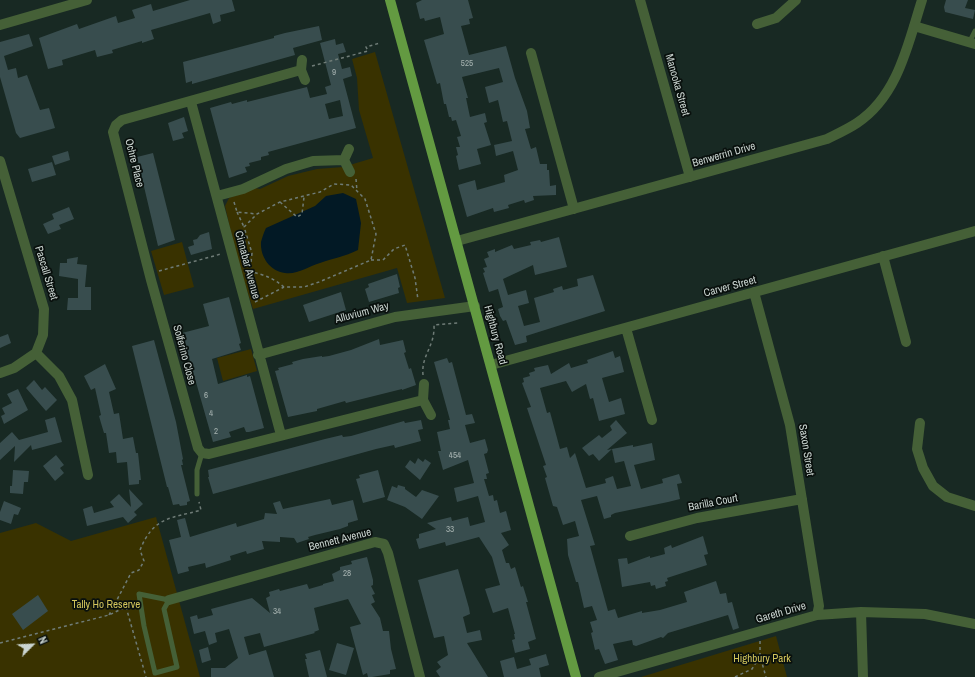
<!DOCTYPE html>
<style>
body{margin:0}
#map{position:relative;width:975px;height:677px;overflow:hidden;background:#182923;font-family:"Archivo Narrow",sans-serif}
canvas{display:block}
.north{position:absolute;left:12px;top:625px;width:40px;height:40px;-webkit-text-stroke:3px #09100d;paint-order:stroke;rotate:66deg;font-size:11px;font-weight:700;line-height:16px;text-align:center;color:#cad4d0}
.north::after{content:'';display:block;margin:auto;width:14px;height:18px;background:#cad4d0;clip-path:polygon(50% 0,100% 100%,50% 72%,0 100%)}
</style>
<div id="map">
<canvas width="975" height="677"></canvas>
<div class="north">N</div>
</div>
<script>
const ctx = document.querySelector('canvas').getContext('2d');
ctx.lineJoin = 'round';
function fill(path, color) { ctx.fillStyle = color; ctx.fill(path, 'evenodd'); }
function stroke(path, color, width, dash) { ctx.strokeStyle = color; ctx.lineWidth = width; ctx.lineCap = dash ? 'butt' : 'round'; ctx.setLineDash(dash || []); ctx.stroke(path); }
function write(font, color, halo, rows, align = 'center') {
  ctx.font = font + ' "Archivo Narrow",sans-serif'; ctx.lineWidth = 3.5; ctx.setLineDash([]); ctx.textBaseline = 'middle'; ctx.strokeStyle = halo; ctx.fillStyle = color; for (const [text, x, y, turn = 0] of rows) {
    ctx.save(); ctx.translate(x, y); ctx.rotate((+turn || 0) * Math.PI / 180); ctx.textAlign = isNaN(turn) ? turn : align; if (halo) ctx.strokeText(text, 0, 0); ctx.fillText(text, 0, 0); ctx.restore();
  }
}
fill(new Path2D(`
 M375,52l70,246 -38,5 -10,-35 -144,41 -16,-49 -12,-54 4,-8 26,-10 5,1 28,-13 29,-7 26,-2 30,-9 -14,-48 -2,-32 -5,-19z
 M182,242l12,45 -30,8 -13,-44z
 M251,349l6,22 -34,10 -6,-23z
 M156,517l44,160h-200v-144l36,-10 35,18z
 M776,636l11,41h-146z`), '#393200');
fill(new Path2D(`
 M343,193l13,6 5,24 -3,27c-14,7 -24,8 -38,13 -11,3 -23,12 -35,10 -15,-2 -25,-16 -24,-31 1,-4 3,-10 5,-14l49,-22 11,-10z`), '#021925');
fill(new Path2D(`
 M190,0h42l3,11 -15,4 1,6 -8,3 -3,-11 -59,17 3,9 -12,4v-2l-30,9 1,3 -16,4 -2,-7 -33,10 1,5 -15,4 -9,-31 38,-14 2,5 37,-13 2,7 17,-5 -3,-8 19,-6 2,7z
 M422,0h46l5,18 -4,1 1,5 -9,2 8,29 37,-9 9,32 12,33 3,17 -5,1 6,20 5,-2 4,17h7v6h2l1,16 6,-1v10l-23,1 1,4 -9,3 -1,-3 -16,5 1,3 -15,4 -1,-4 -26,9 -9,-32 17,-5 2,10 28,-8 -1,-7 14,-5 -5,-19 -17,5 -2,-11 18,-4 -5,-20 -4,1 -5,-22 -9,3 -4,-16 18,-5 -4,-14 -37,9 6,21h-2l4,19 15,-4 2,9 -3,1 7,22 -14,4 4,15 -22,6 -3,-14 2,-1 -2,-8h4l-3,-10 4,-1 -5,-16 -4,1 -1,-4h-2l-3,-13h-2l-4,-21 -3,1 -13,-44 20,-6 -4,-17 -15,4 -1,-3 -4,1 -4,-16z
 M946,0h22l-3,8 10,2 -2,9 -28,-7 -1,-5z
 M319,26l3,14 -29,8 2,7 -103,29v-3l-6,2 -3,-21 91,-24v-2l11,-3z
 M29,34l4,12 -29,10 4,14 8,-2 2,10 9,-3 13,35 9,-2 6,20 -35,10 -4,-5 -16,-56v-35z
 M335,39l1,6 7,-2 3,9 -8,2 4,15 8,-2 2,9 -9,3 13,49 -88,24 1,3 -8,2v3l-12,3 1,3 -5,1 2,5 -18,6 -19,-70 21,-6 1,2 15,-4v2l60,-15 3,11 17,-4 -2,-7 6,-2 -11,-42zM340,100l3,16 -14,3 -4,-15z
 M184,117l4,14 -6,2 2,5 -11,3 -5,-18z
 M68,151l2,9 -15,5 -3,-9z
 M153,153l22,87 -17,6 -21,-89z
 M52,162l4,13 -24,7 -4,-13z
 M69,207l5,12 -15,6 2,4 -13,5 -5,-10 11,-5 -2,-5z
 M209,232l3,17 -21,6 -3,-8 6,-2 -1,-5 4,-1 3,-4z
 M559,237l8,30 -32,8 -2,-10 -30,14 5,16 18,-5 3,13 -11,3 6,20 16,-4 -6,-24 20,-6 -1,-3 9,-3 1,4 15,-4 -1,-7 16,-4 12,36 -79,25 1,6 -12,3 -9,-25 -3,1 -3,-5 -2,-7 5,-2 -5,-18 -9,3 -6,-19 2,-1 -2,-4 4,-1 -3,-8 5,-2 -2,-5 8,-3v3l17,-7 2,4 17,-4 -1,-3 10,-2 1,2z
 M78,257l-1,7 10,1 -2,22h6v23h-24l1,-12h10v-19l-19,-3 1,-13h7v-4z
 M397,274l3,13 -2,1 1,5 -30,9 -4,-13 4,-2 -1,-3z
 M341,292l5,18 -37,12 -6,-17z
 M229,297l12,46 -2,1 2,6 -29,9 6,25 29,-9v2l3,-1 14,52 -15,4h-3l-2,-5 -15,5 2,5 -18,5 -31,-109 27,-7 -6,-22z
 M8,334l3,9 -11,5v-11z
 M379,339l1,6 23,-5 3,12 -2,1 5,16 2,-1 5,17 -14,5v-1l-56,14 -1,-2 -28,8v2l-29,6 -13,-46 4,-1 -1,-2 15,-4 -1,-2 11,-3 19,-3v1l7,-1 22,-6z
 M154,340l22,82 7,37 -1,1 1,5h-2l9,36 -3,1v3l-7,1 -1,-2 -6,1 -5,-18h-1l-35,-141z
 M613,351l2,7 5,-2 4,16 -22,6 7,24 12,-4 4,16 -26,7 -6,-23 -3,1 -4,-15 -14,8 -6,-11 -26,7 7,25 3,-1 10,37 7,-2 3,11 5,-5 11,35 20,-5 -1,-4 8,-3 4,13 14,-3 -7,-25 -9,2 -3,-14 21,-4v2l19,-4 3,17 -21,5 7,24 22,-6 -1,-4 17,-5 3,9 -5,1 3,15 -12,3 -53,11 -4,2v2l-7,2 -7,-23 -16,4 14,45 -5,1 18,65 7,-2 3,9 24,-7v2l18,-3 27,-8 -3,-10 32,-11 4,13 6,-1 2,10 4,-1 7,26 -6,2 -5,-15 -60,18 -5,5 -2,-1 -25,9 -3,-1 -1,-5 -19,4 5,16 -13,4 -6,-15 -4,1 -4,-17 2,-1 -3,-10 7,-2 -5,-14 -8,2 -6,-26h-2l-8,-27 -1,-16 12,-3 -4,-15 -12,4 -6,-18 -4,-1 -8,-28 2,-1 -4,-11 3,-1 -19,-57 4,-1 -9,-24 2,-1 -1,-4 7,-2 -1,-3 6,-2 -1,-3 14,-3 3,9 18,-11 2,5 17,-5 -1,-3z
 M447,358l2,5 3,-1 14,53 6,-1 3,9 -10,2 5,18 15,-4 3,11 -1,3 -3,1 5,19 -3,1 1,5h-3l5,17 4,-1 1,6 3,-1 3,13 6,-2 5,19 -10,3 8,12 -7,5 4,13h3l2,6 4,-2 6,20 2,-1 5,16h-2l10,37 -8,3 2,7 -15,4 -3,-13 3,-1 -1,-5h1l-7,-26 -15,5 -8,-24 15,-4 -8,-28 -13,-20 -33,9 -1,-4 -26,7 -3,-10 3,-1v-4l17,-5 -9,-6 24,-6 1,4 16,-4 2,9 15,-4 -7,-26 -21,6 -3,-14 20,-5 -6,-23 -25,10 -5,-19h3l-4,-19 13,-3 -2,-9h2l-16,-58z
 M105,364l11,25 -7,3 5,22 5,-1 4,26 10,-2 3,16h2l3,27h-2v4l-10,1 -2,-23 -10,1 -1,-11 -7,1 -3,-20h-2l-3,-10 -2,-7 2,-1 -6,-27 -4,2 -7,-14z
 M34,380l8,10 3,-3 12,13 -11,11 -20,-23z
 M18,389l10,21 -24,14 -3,-8 4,-2 -3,-6 10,-5 -5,-9z
 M55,417l7,25 -30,8 -1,-5 -17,17 1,-16 -15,14v-17l12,-11 7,8 29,-8 -3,-12z
 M421,420l2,9 -5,1 3,11 -26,7 -1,-3 -18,4 -163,45 -5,-17h1l-1,-7 117,-31 17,-4 1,2 8,-1 53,-15 1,2z
 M616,420l11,13 -20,17 5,-1 -13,12 -6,-7 -4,2 -7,-8 17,-13 3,3 10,-8 -2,-4z
 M56,455l8,10 -4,3 4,5 -9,8 -12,-15z
 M418,458l5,4 2,-3 6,4 -11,17 -15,-13 5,-7 5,4z
 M13,470l16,1 -1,11h-4l-1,12 -13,-1v-7h2z
 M378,470l7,27 -22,6 -7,-24 4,-1 -1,-3z
 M398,485l7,2v2l11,8 6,-7 17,6 -17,23 -17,-12 -18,-7 5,-14 5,2z
 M129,489l14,15 -9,8 3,3 -9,8 -5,-6 -36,9 -4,-17 9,-3 2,7 20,-6 -4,-5 9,-8 12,13z
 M330,499l2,6 21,-5 5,20 -10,3v3l-8,3 -25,6 -7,2 1,2 -12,4 -3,-5 -14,-1v5l-18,-1 2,8 -17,5 -1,-3 -16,5 1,4 -25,8 -1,-5 -17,4 1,4 -11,3 -9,-34 12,-3 -4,-17 8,-2 5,19 46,-14 1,4 27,-8 1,-6 12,1 -4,-11 7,-2 3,8z
 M4,501l17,7 -3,7 -4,-1 -3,10 -11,-4v-8z
 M703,536l5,18 -4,1 3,10 -40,13 1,3 -3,1 1,4 -10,3 -1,-4 -4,1 -1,-4 -28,5 -4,-28 9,-1 1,6 22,-8v2l15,-4 -1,-6 7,-3 1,3z
 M367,557l6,23v5l-2,1 4,8 -3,1 3,7 -4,2 9,14 3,13h6l2,18 5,20 -6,1v4l-18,3h-4l-1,-4 -4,2 -13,-48 11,-3 -13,-25 -34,9 5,22 -5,2 1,1 -51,14 -4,-14 -16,4 5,18 17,-5 8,27h-63v-9h14l13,-10 -9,-29 -14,4 2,9 -8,3 -4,-14 -11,3 -4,-17 7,-2 1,4 15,-4 -2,-6 41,-11 18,15 -4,-15 4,-2 -1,-4 10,-3 1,2 27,-7 2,5 14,-4v-1l11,-3 -2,-7 8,-4v-3l12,-3 -1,-3z
 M458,569l11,39 1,6 -7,3 4,16 13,-3 2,10 -15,3 21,34h-48l-4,-6 5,-4 -4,-5 11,-7 -4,-19 -10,2 -16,-58z
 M38,595l10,16 -25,19 -11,-16z
 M337,643l17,5 -8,27 -17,-5z
 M208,647l3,13 -9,3 -3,-13z
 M320,650l7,27h-18l-4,-18h2l-2,-5z
 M546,654l3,11 -10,3 2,9h-37l-4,-16 14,-4 3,12 14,-4 -2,-6z`), '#384d4e');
stroke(new Path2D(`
 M312,66l56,-15 -2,-4 14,-4
 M356,179l1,12
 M234,202l3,10 20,2 23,-12 40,-10 14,-8 17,1 14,14 11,35 -5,26 -52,22 -15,5h-20c-11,-9 -21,-13 -34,-15l2,-19 -8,-26 13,-13
 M280,202l17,15 5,-3 2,-17
 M237,212l7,15
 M245,235v17l5,16
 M371,260h12l11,-11 11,-4 10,33 3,22
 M159,271l62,-17
 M250,272v10
 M255,302l29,-15
 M423,375c-2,-20 12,-28 11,-50l24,-2
 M126,607l20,70
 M109,615l22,-42 8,-3 5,-9 -4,-11c14,-34 30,-31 61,-40l-2,-8
 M760,641v15l6,21
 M0,643l109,-28 25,-12
 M735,677l17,-8 8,-13`), '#6f7c77', 1.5, [3, 3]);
stroke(new Path2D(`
 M969,43l6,-12
 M197,494v-24l5,-17
 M139,594l30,6 -5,9 13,58 -22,6 -11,-47z`), '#456037', 5);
stroke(new Path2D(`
 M640,0l50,177
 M757,24l19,-6 20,-18
 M0,25l87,-25
 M914,26l61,18
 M531,53l43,156
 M302,60l-1,10 4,10
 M301,70l-179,50 -6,5 -3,7 38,148 47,168 4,5 7,1 214,-54
 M191,102l90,333
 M349,149l-5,11 6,12
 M0,161l44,148 -1,26 -7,18 -22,15 -14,5
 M217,196l26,-7 43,-20 27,-8 31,-1
 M457,241l370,-102c10,-5 21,-10 30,-16 41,-27 51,-79 65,-123
 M883,256l23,86
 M754,292l36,133 29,181 -2,9
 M626,328l26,92
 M36,353l23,23 13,24 16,75
 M258,355l137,-38 80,-11
 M491,365l484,-134
 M424,384l-1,16 8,15
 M920,423l-3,26 6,19 10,18 14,11 28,9
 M630,536l67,-18 105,-19
 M169,600l206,-58 9,2 4,9 32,124
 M861,612l2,65
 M599,677l218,-62 44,-3 64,2 50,10`), '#456037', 10);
stroke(new Path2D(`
 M390,0l186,677`), '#639a41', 10);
write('9px', '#a6b2b0', null, [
 ["525",467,64],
 ["9",334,73],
 ["6",206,396],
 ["4",211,414],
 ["2",216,432],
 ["454",455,456],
 ["33",450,530],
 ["28",347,574],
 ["34",277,612]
]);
write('11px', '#cad4d0', '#09100d', [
 ["Manooka Street",677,85,74],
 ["Benwerrin Drive",724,155,-16],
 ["Ochre Place",134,163,76],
 ["Cinnabar Avenue",247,265,75],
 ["Pascall Street",46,273,73],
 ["Carver Street",730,287,-15],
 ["Alluvium Way",362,313,-15],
 ["Highbury Road",495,335,75],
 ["Solferino Close",184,355,75],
 ["Saxon Street",806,450,81],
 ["Barilla Court",713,503,-11],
 ["Bennett Avenue",340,540,-14],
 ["Gareth Drive",781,613,-16]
]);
write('11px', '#d3c55b', '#09100d', [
 ["Tally Ho Reserve",106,605],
 ["Highbury Park",762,659]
]);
</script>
